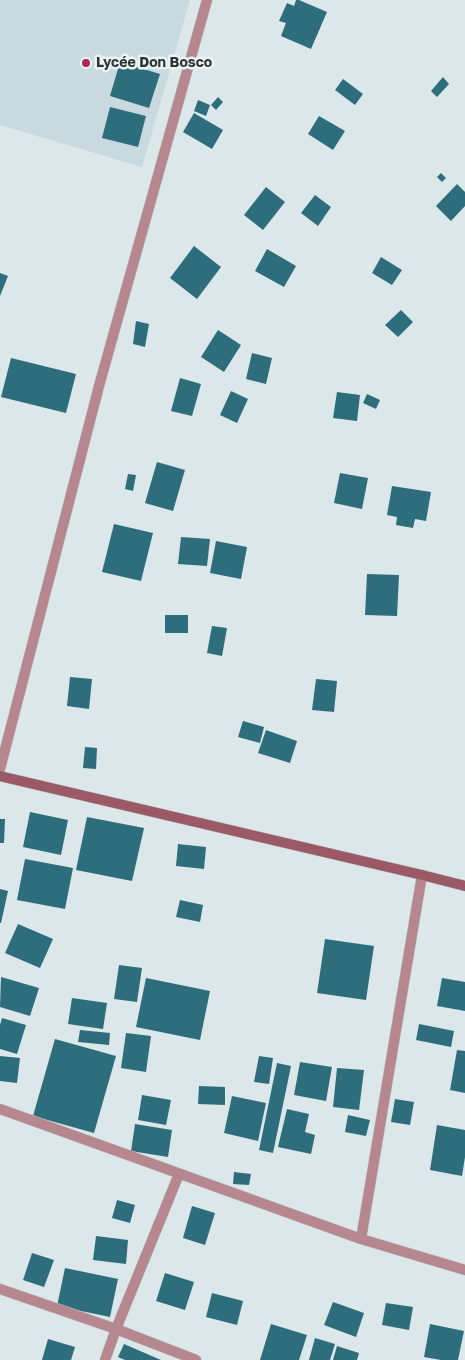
<!DOCTYPE html>
<meta charset="utf-8">
<style>
body{margin:0}
canvas{display:block;background:#dce7ea}
</style>
<canvas width="465" height="1360"></canvas>
<script>
const ctx = document.querySelector('canvas').getContext('2d');
ctx.lineJoin = 'round';
function fill(path, color) { ctx.fillStyle = color; ctx.fill(path, 'evenodd'); }
function stroke(path, color, width, dash) { ctx.strokeStyle = color; ctx.lineWidth = width; ctx.lineCap = dash ? 'butt' : 'round'; ctx.setLineDash(dash || []); ctx.stroke(path); }
function write(font, color, halo, rows, align = 'center') {
  ctx.font = font + ' "Golos Text",sans-serif'; ctx.lineWidth = 5; ctx.setLineDash([]); ctx.textBaseline = 'middle'; ctx.strokeStyle = halo; ctx.fillStyle = color; for (const [text, x, y, turn = 0] of rows) {
    ctx.save(); ctx.translate(x, y); ctx.rotate((+turn || 0) * Math.PI / 180); ctx.textAlign = isNaN(turn) ? turn : align; if (halo) ctx.strokeText(text, 0, 0); ctx.fillText(text, 0, 0); ctx.restore();
  }
}
fill(new Path2D(`
 M0,0h190l-48,167 -142,-42z`), '#c8dae0');
fill(new Path2D(`
 M296,0h3l28,12 -16,37 -30,-13 5,-13 -7,-2 8,-18 7,3z
 M120,62l40,12 -11,34 -39,-12z
 M443,77l6,7 -12,13 -6,-6z
 M343,79l20,15 -8,11 -20,-15z
 M218,97l5,5 -7,8 -5,-5z
 M198,100l12,5 -4,11 -12,-5z
 M110,107l36,9 -8,31 -36,-9z
 M194,113l29,17 -11,19 -29,-17z
 M319,116l26,15 -12,19 -25,-16z
 M441,173l5,5 -4,4 -5,-5z
 M457,184l8,8v14l-14,15 -15,-15z
 M266,187l19,15 -22,28 -19,-15z
 M315,195l16,12 -13,19 -17,-13z
 M194,246l27,21 -24,32 -27,-21z
 M267,249l29,17 -12,21 -29,-16z
 M381,257l21,13 -10,15 -20,-12z
 M0,273l8,3 -8,20z
 M401,310l12,12 -15,15 -13,-12z
 M136,321l13,3 -4,23 -12,-3z
 M218,330l23,15 -17,27 -23,-15z
 M252,353l20,5 -6,26 -20,-5z
 M11,358l65,16 -10,39 -65,-16z
 M180,378l21,6 -9,32 -21,-5z
 M231,391l17,8 -11,24 -17,-8z
 M337,392l23,3 -3,26 -24,-3z
 M367,394l13,6 -4,9 -13,-6z
 M157,462l28,8 -12,41 -28,-8z
 M340,473l28,5 -6,31 -28,-6z
 M128,474l8,1 -3,16 -8,-2z
 M392,486l39,6 -5,29 -11,-2 -2,9 -17,-3 1,-8 -10,-2z
 M114,524l39,9 -12,48 -39,-9z
 M181,537l29,2 -3,27 -29,-2z
 M216,541l31,6 -6,32 -31,-6z
 M367,574l32,1 -2,41 -32,-1z
 M165,615h23v18h-23z
 M212,626l15,2 -5,28 -15,-3z
 M70,677l22,2 -3,30 -22,-3z
 M316,679l21,2 -3,31 -22,-2z
 M243,721l21,6 -4,16 -22,-6z
 M266,730l31,11 -7,22 -32,-10z
 M85,747l12,1 -1,21 -13,-1z
 M30,812l38,8 -7,35 -38,-8z
 M87,817l57,11 -12,53 -56,-11z
 M0,819h5l-1,24h-4z
 M178,844l28,3 -2,22 -28,-3z
 M25,859l48,9 -8,41 -48,-9z
 M0,889l8,2 -7,32h-1z
 M180,900l23,5 -3,17 -24,-5z
 M18,924l35,15 -13,29 -35,-15z
 M325,939l49,7 -8,54 -49,-7z
 M119,965l23,3 -5,34 -23,-3z
 M1,977l38,11 -9,28 -30,-9z
 M146,978l64,13 -10,49 -64,-13z
 M442,978l23,4v29l-28,-5z
 M72,998l35,5 -4,26 -35,-5z
 M2,1018l24,7 -9,29 -17,-5v-24z
 M419,1024l35,7 -3,16 -35,-7z
 M80,1030l30,3 -1,12 -31,-3z
 M126,1033l25,3 -5,36 -25,-4z
 M55,1039l61,17 -22,77 -61,-17z
 M457,1050l8,1v42l-15,-3z
 M0,1056l20,2 -3,25 -17,-2z
 M259,1056l14,2 -4,26 -15,-2z
 M300,1062l32,5 -6,34 -32,-6z
 M277,1063l14,3 -18,87 -14,-3z
 M337,1068l27,2 -5,40 -26,-3z
 M199,1086l26,1v18l-27,-1z
 M142,1095l29,5 -5,25 -28,-5z
 M232,1096l34,7 -8,38 -34,-8z
 M395,1099l19,3 -4,23 -19,-3z
 M287,1109l22,5 -4,18 10,3 -4,19 -33,-7z
 M348,1115l22,5 -4,16 -21,-4z
 M135,1124l37,6 -4,27 -37,-6z
 M437,1125l28,5v27l-3,19 -32,-6z
 M234,1172l17,2 -2,11 -16,-1z
 M117,1200l18,5 -5,18 -18,-5z
 M192,1206l23,7 -10,32 -22,-7z
 M96,1236l32,4 -2,24 -33,-4z
 M32,1253l22,7 -10,27 -21,-7z
 M65,1268l53,11 -8,38 -53,-11z
 M165,1273l29,9 -9,28 -29,-9z
 M212,1293l31,8 -6,24 -31,-8z
 M333,1302l31,11 -8,24 -32,-12z
 M386,1303l27,4 -4,23 -27,-5z
 M271,1324l36,11 -8,25h-39z
 M430,1324l34,7 -6,29h-17l-17,-3z
 M315,1338l20,6 -5,16h-21z
 M48,1339l27,8 -4,13h-29z
 M124,1344l37,16h-36l-7,-3z
 M337,1346l22,7 -2,7h-24z`), '#2e6d7c');
const street = new Path2D(`
 M0,769l99,-383 108,-386
 M0,1109l361,130 104,31
 M361,1239l61,-364
 M0,1289l116,40 80,31
 M105,1360l11,-31 63,-155`);
const secondary = new Path2D(`
 M0,776l422,99 43,11`);
stroke(street, '#bac3c6', 11);
stroke(secondary, '#bac3c6', 11);
stroke(street, '#b6878e', 10);
stroke(secondary, '#9b5965', 10);
for (const [x, y, r, color] of [
 [86,63,5,"#b42450"]
]) { const dot = new Path2D(); dot.arc(x, y, r, 0, 2 * Math.PI); ctx.fillStyle = color; ctx.fill(dot); stroke(dot, '#eaf4f7', 2); }
write('bold 14px', '#303435', '#eaf4f7', [
 ["Lycée Don Bosco",96,63]
], 'left');
</script>
